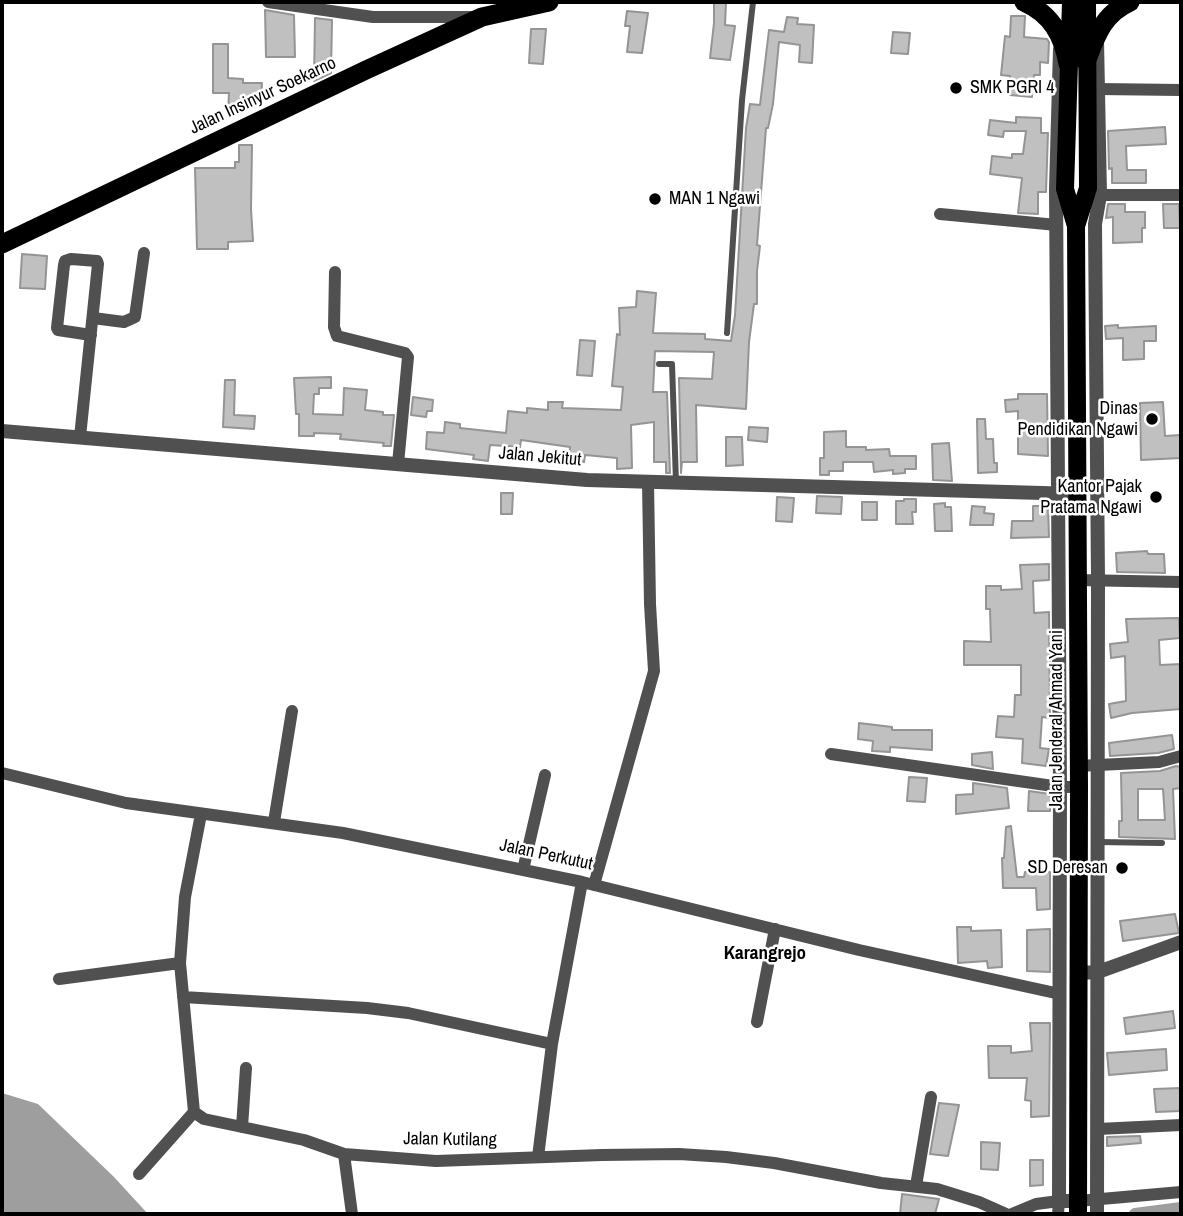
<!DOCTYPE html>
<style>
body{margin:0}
#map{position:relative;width:1183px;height:1216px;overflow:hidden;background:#fff;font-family:"Archivo Narrow",sans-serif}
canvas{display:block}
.frame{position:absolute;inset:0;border:4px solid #000;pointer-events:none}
</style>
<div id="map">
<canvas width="1183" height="1216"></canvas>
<div class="frame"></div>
</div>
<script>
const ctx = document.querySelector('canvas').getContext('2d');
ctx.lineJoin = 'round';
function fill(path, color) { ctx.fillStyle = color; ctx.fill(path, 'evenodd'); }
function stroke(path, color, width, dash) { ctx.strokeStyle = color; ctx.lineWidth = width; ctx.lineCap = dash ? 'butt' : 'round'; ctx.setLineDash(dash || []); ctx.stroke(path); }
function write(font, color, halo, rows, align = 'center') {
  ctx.font = font + ' "Archivo Narrow",sans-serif'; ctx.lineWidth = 5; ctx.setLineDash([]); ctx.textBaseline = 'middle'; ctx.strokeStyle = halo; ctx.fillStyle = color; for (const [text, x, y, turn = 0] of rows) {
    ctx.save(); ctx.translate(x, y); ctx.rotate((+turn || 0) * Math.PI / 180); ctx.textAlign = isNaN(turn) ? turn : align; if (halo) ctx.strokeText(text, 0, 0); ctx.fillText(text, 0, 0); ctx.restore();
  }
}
fill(new Path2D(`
 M2,1093l36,11 76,73 34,37h-146z`), '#9e9e9e');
stroke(new Path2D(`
 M1135,1214l46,-6`), '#9e9e9e', 12);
const building = new Path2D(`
 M714,2h12l-1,23 10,1 -5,34 -20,-2 4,-35z
 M265,10l29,5 1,42h-29z
 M627,11l21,2 -6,40 -15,-1 3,-26h-5z
 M1011,16h14l-1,21 23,2 2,3 -1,21 -8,-1v13h-6l-2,22 -22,-2v-19l-9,-1 4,-39 5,1z
 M787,17l11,1 -1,6 17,1 -2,38 -13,-1 1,-17 -21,-3 -6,62 -5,24h-2l-9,117 3,1 -3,25v33h-3l-5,38 -3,67 -50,-4 1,57h-15l-1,11 -2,-95 33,1 2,-27 -59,-1 -2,41h14l3,81h-4v-11h-12v-40l-23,3 1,43 -15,1v-11l-32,-3 -1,7 -15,-2 1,-13 -49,-7 -1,7 -30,-2 -2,16 -15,-2 1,-4 -48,-6 1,-17 17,1 1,-11 15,2v4l46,5 2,-22 19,2v-5l21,2v-8h15l-1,6 59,2 2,-23 -11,-1 5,-52 3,1 -1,-27 17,-1 1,-16 19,2 -3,40 52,1v5l26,2 4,-26 11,-187 4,-24 10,1 9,-75 15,2z
 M315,18l17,2 -1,53 -17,8z
 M531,29h15l-3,35 -14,-1z
 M893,32l17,1 -2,21 -17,-1z
 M213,44h15v34l15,1v4h19l-1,17h-19l-1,12 -13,-1 1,-18h-16z
 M1016,117l25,1v15h7l-2,59h-8v22l-20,-1 4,-35 -32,-4 2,-18 20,2v-4h11l3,-23h-22l-1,6 -15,-2 2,-15 26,3z
 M1165,127l1,17 -40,2 1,24h19v13h-34v-15l-3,1 -1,-38z
 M239,145h13l-1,64 2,32 -25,1v7h-31l-2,-81h40v-6h4z
 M1108,204h17v8h20v16h-3v14l-29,1v-26l-7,1z
 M1163,204h16l1,24h-16z
 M22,254l25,2 -2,33 -25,-1z
 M1118,325v3l38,-2v15h-12v18l-21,1v-22l-17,1 -1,-13z
 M580,340l15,1 -3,35 -15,-1z
 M331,377v11h-12v6h-5l-1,20 30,1 1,-27 23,2 -2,20 18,2v3h11l-3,31h-8l1,-3 -44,-4 1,-5 -27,-1v3h-15v-22h-3l-2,-36z
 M225,380h10l-1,35 21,1 -1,13 -31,-2z
 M1018,394h29l1,62 -30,-2v-43l-12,1 -1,-12 13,-1z
 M413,397l20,3 -1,11h-5l-1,6 -15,-2z
 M1163,402l2,34 16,-1v23l-40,2 -1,-57z
 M977,419h8l1,20h7l1,24h3v9l-19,1z
 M749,427l19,1 -1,14 -19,-2z
 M846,431v16h20v3l23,-1 1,7h26v13h-11v4l-12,1v-4l-19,2 -1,-10h-30v9h-14v4h-9v-17h4v-26z
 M726,437h16l1,28 -17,1z
 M949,443l3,38 -19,-1 -1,-36z
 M501,493h12l-1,21h-11z
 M817,496l25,1 -1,17 -25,-1z
 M777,497l17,1 -2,24 -16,-1z
 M904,499h12v13h-4l1,12h-17v-23h8z
 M862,502h15v18h-15z
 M945,503v4h6l1,24h-17l-1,-27z
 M972,506l13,1 -1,6 10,1 -1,11h-23z
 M1033,506h15l1,31 -38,1 1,-17h21z
 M1147,551l1,3h16l1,19 -48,-1 -1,-19z
 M1049,564v16l-16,1 1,32 15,-1 1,106 -8,-1 -2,31 9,1 -3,17 -24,-3 1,-24 -27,-2 2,-21 16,1 1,-22h6v-30h-57v-24l27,1 -1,-33h-4v-23h15v4l21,-1 -2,-24z
 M1179,618l1,20 -21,2 1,25 21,-1v45l-49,4 -21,5 -2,-14 17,-3 -1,-45 -14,2 -1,-14 18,-2 -2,-23z
 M859,723l33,4v3h40v20l-42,-3v5l-18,-1 1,-10 -15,-2z
 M1172,735l2,14 -16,4 -48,3 -1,-13z
 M992,752l1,17 -21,-4v-11z
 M1176,766l5,1v21l-8,1 2,50 -56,-2v-16h3l-1,-48 39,-2zM1138,789h25l2,31h-27z
 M909,777l18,1 -2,24 -18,-1z
 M973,783l34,5 2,20 -53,6v-19l17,-1z
 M1029,791l21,3v17h-22z
 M1011,826l6,51h7l1,-5h25v37l-13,1 -1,-22h-33l-1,-30h2l2,-31z
 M1175,914l4,19 -56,8 -3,-20z
 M957,927h14v4l30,-1 1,37 -14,1 -1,-7 -29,2z
 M1050,929v43l-23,-1v-41z
 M1173,1011l2,17 -49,6 -2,-16z
 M1030,1023h20l-1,93 -18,1v-16l-6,-1 2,-22h-38l-1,-32h23v7l21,-2z
 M1166,1049l1,21 -58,5 -2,-22z
 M1181,1088v23l-25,1 -2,-23z
 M939,1103l20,2 -11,51 -18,-2z
 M1140,1136l1,7 -34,3v-9z
 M981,1142l19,1 -2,27 -17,-1z
 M1030,1160h13v25l-13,1z
 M902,1194l37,5 -4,15h-35z`);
fill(building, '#c0c0c0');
stroke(building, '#949494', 2);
stroke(new Path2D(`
 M727,333l15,-233 11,-98
 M659,364h13l4,118
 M1098,842l64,1`), '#505050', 6);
stroke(new Path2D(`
 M268,2l105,15h102
 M1098,89l83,1
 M1091,195h90
 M940,214l117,11
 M335,272l-1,55 3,9 68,17 3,4 -10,107
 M93,318l31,4 11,-5 9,-64
 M80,437l18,-173 -1,-3 -26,-2 -6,2 -1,4 -7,63 1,2 33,5
 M1077,580l104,2
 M831,754l229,33h19
 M1078,766l81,-4 22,-6
 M2,773l124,30 217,30 239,49 277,68 201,44
 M201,814l-16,83 -5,66 14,149 10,7 100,21 40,14 92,7 166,-6 77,-1 47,3 48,6 107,20 56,6 42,13 27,12
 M274,822l18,-111
 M523,870l22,-95
 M594,885l60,-214 -4,-67 -2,-122
 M59,979l121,-16
 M183,997l184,11 41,5 144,31
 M757,1022l18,-93
 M242,1127l4,-59
 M1098,1129l83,-4
 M344,1154l8,60
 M538,1157l14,-113 30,-162
 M139,1174l55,-62
 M916,1186l15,-89
 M1078,1201l103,-9
 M1012,1214l24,-10 23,-3 -1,13`), '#505050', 12);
stroke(new Path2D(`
 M1097,40l3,155 -5,29 3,356 -1,634
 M1060,49l-4,140 4,598 -1,414h19
 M2,431l585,49 490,14
 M1079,973l19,-1 83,-30`), '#505050', 14);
stroke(new Path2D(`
 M1071,2l-6,187 11,37 3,561 -1,427
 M1076,226l12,-38 -1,-186`), '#000', 18);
stroke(new Path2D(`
 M1024,2c27,12 39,33 44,62
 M1086,62c10,-26 17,-48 44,-60
 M2,244l364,-174 116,-53 67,-15`), '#000', 19);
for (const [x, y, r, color] of [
 [956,88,7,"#000"],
 [655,199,7,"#000"],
 [1152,419,7,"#000"],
 [1156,497,7,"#000"],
 [1122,868,7,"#000"]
]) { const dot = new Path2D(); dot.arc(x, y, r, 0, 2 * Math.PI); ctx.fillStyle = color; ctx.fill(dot); stroke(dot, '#fff', 2.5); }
write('18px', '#000', '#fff', [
 ["SMK PGRI 4",970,88,"left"],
 ["MAN 1 Ngawi",669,199,"left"],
 ["Dinas",1138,409],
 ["Pendidikan Ngawi",1138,430],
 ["Kantor Pajak",1142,487],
 ["Pratama Ngawi",1142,508],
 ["SD Deresan",1108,868]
], 'right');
write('18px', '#000', '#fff', [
 ["Jalan Insinyur Soekarno",263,96,-25],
 ["Jalan Jekitut",540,457,5],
 ["Jalan Jenderal Ahmad Yani",1057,720,-90],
 ["Jalan Perkutut",546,855,12],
 ["Jalan Kutilang",450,1140,1]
]);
write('bold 19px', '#000', '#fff', [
 ["Karangrejo",765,954]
]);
</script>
